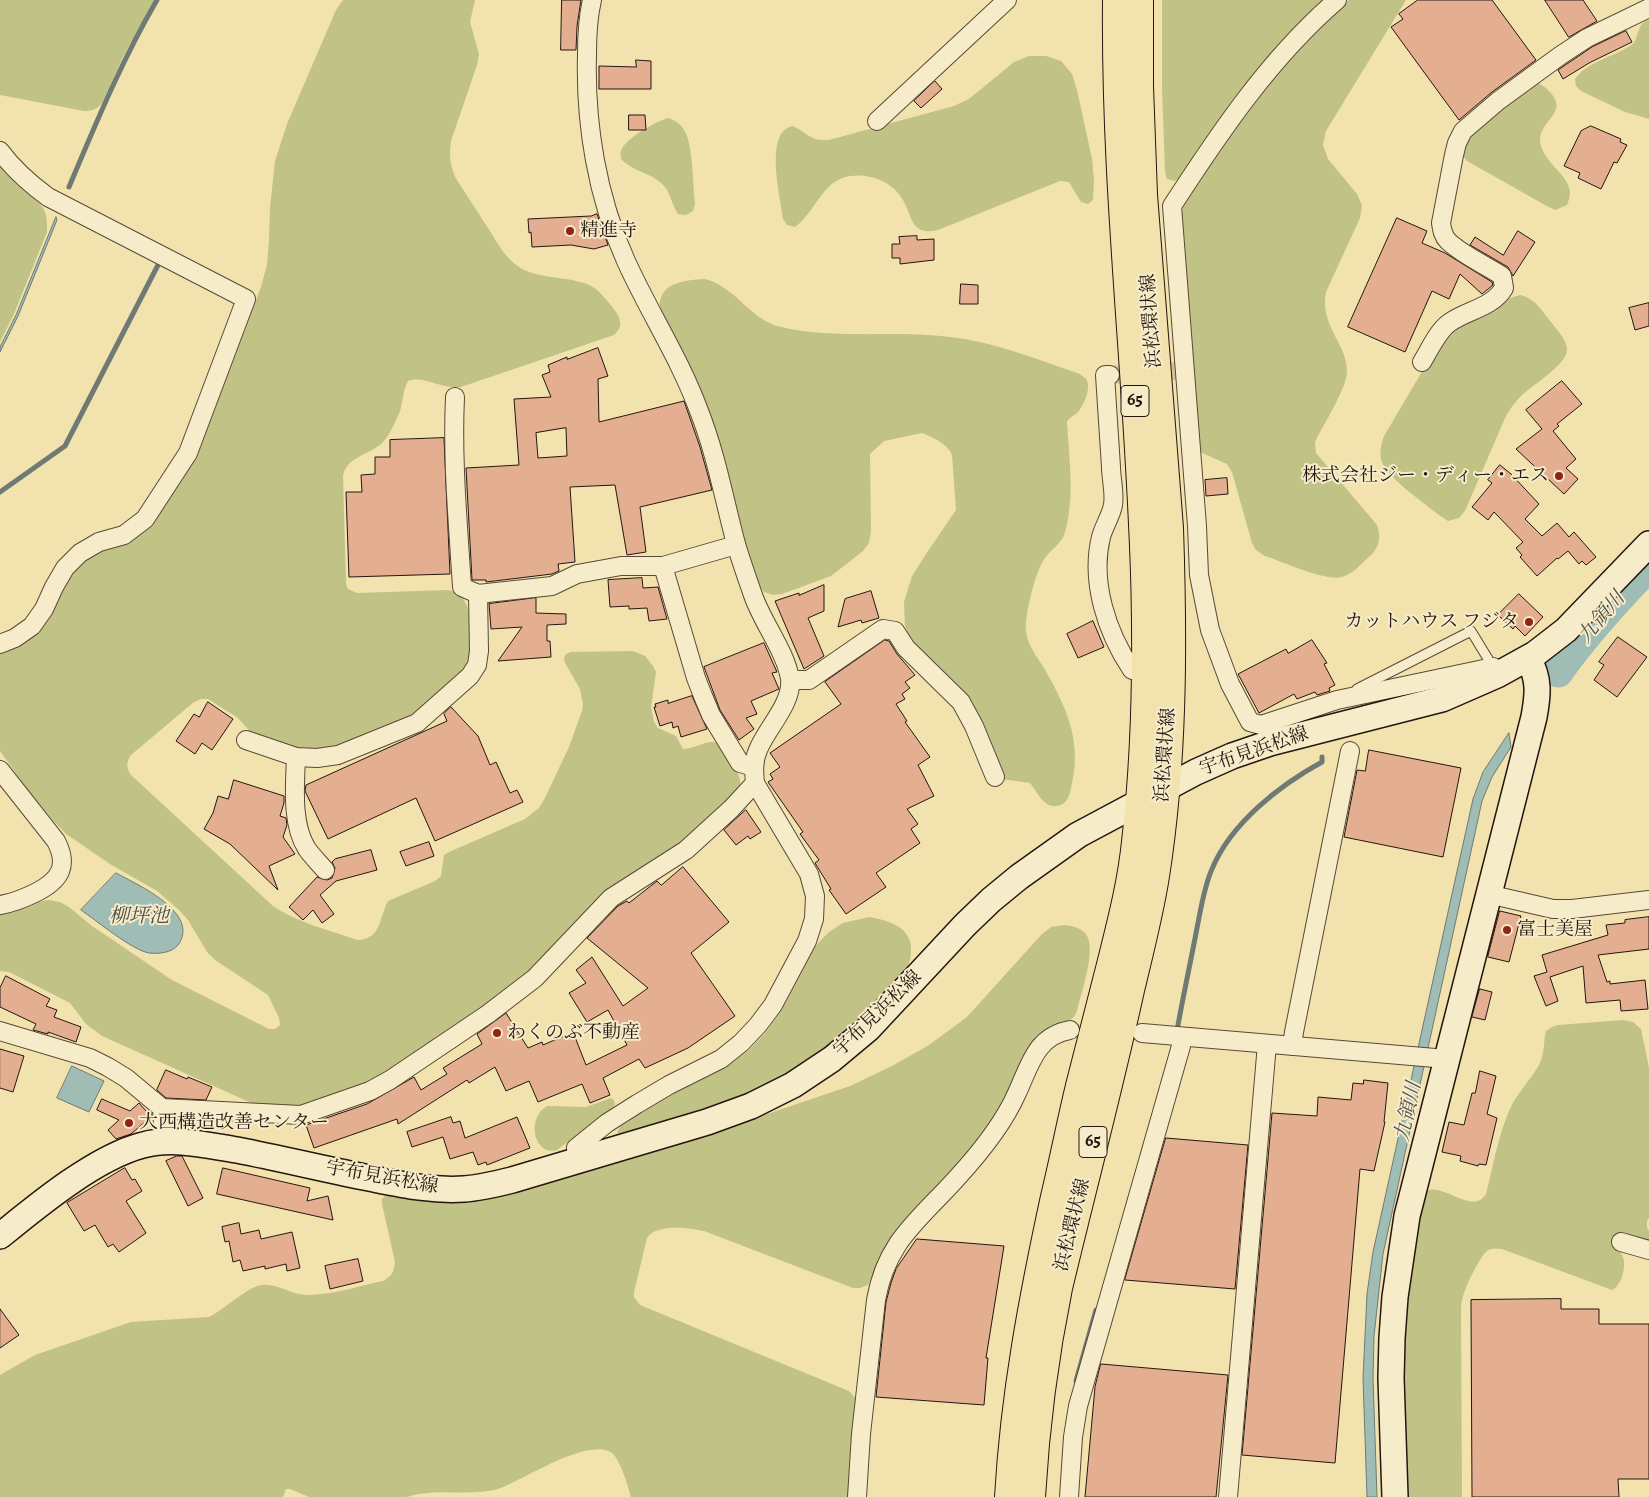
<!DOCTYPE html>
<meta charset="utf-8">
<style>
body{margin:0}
canvas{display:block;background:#f2e2ae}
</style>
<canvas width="1649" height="1497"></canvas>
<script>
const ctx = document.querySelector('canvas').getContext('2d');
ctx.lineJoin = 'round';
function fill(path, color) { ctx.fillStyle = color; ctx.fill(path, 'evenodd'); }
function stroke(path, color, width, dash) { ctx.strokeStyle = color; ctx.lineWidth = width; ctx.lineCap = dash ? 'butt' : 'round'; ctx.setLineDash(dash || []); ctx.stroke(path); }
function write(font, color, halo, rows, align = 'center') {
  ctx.font = font + ' Alegreya,"Noto Serif JP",serif'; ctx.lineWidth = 4; ctx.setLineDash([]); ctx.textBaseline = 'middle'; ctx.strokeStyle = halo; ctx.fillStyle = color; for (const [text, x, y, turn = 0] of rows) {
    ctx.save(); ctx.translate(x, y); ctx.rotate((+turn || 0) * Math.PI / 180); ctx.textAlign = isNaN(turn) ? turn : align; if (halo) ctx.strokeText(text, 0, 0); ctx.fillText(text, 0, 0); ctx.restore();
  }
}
fill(new Path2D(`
 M0,0h155l-31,55 -21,46c-5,8 -10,10 -19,10l-84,-16z
 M343,0h132l-5,22 9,32 -2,11 -26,76c-2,14 -1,23 4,36 11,17 22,34 33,51 9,14 17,30 31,39 22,14 58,8 77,22 8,7 14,15 20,23 6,9 6,16 -2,23l-153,52c-20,3 -36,-12 -53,-6 -5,9 -5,20 -8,30 -4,9 -10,24 -17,31 -13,14 -36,13 -40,34l3,108 2,5 9,4 90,-3 9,2 7,6 4,8 3,10 3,35 -8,21 -52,45 -77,32 -39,1 -44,-15 -15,-17 -30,-19h-7l-7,3 -63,53c-5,8 -5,12 0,20l142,131c25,17 56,24 84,34 24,0 22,-22 31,-39l47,-20 6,-5 3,-21 5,-3 76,-33 14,-11 5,-8 25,-53 13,-36 1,-7 -3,-15 -15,-26 -1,-5 2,-4 5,-2 62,-1 12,5 8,10 3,6 -5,35 3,15 4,6 18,8 7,13c11,0 21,-8 31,-7 9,1 25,30 26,38 1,5 -1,11 -3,15l-205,180 -144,101 -88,34 -41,-4 -12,-5 -145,-65 -16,-12 -16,-21 -61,-31 -9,-1v-56l29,-8 10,-5 9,-2 12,2 9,5 23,19 80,54 97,49h6l5,-4 -1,-7 -11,-23 -53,-35 -8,-8 -19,-32 -9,-10 -22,-19 -47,-27 -44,-30 -14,-15 -25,-30 -27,-38v-97l20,-8 19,-13 13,-19 10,-23 10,-17 13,-14 18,-10 25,-7 24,-17 44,-69 65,-170 6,-22 2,-24 1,-34 5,-46 12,-37 49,-114z
 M1162,0h163l-144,177 -6,4 -8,-2 -2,-7 -3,-86z
 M1349,0h57l-80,131 -3,14 5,14 29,35 5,11 -2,13 -34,74c-7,33 22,53 21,80 -1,18 -24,53 -32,70l1,11 61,72c4,12 3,22 -7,31 -9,8 -17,18 -28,21 -15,5 -62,-16 -79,-22l-7,-5 -4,-7 -20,-71 -5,-8 -27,-12 -3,-7 -16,-226c3,-30 27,-55 45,-78 16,-23 32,-47 50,-68 22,-25 47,-51 73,-73z
 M1649,20v99l-24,-7 -44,-21 -5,-5 -1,-7c14,-19 41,-22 59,-36 5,-9 4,-21 15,-23z
 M1029,56h17l15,5 11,13 5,16 15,69 2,22 -1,19 -5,4 -7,-2 -12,-20 -9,-1 -122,49c-27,6 -25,-12 -35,-30 -10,-18 -32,-27 -53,-24 -28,4 -34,36 -55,51l-8,-2 -4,-6c-2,-20 -20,-88 10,-93 16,8 16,15 36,14l125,-34 15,-7 45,-37z
 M1534,83c7,0 11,4 16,9 19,21 -10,28 -10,48 1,22 31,35 30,54 0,3 -2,8 -3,11l-12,5 -10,-5 -78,-44 -4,-5 -1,-7 5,-15z
 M669,118c6,3 11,5 15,12 9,13 9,57 11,74l-2,7 -7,4 -8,-1c-7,-10 -7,-23 -17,-31 -12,-11 -29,-12 -40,-24 0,-3 -1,-6 0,-8 3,-12 37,-31 48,-33z
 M0,164c7,9 15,19 24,26 18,14 24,18 23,42l-33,82 -14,28z
 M705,279c31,8 45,41 76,48 52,12 107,4 160,9 48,4 93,22 139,38 1,1 5,4 6,5 6,8 -2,25 -7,32 -4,5 -9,5 -12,11 2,36 8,75 -2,110 -3,12 -13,16 -20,26 -9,11 -21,59 -19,73 1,13 11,26 18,37 21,37 38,71 28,115 -2,10 -3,21 -15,23 -14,2 -20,-15 -27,-23l-28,-4 -24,-54 -65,-77 -8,-22 -1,-24 8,-26 14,-22 30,-44 -4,-55c-4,-11 -20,-18 -30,-22l-38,8 -14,13 1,77 -2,12 -6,8 -32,25 -49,18 -9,1 -9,-3 -5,-7 -99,-273c-4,-29 23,-32 45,-33z
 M1520,295c15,3 22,16 31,27 6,8 15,17 16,26 2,16 -35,37 -46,48 -7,7 -12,14 -16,22l-40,93 -6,7 -11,3 -9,-6c-14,-11 -51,-37 -57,-53 -3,-9 -1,-17 2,-26l59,-100 10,-10 57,-28z
 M869,917c17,3 41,9 42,30 1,26 -15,36 -31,53 -38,40 -84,75 -135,96 -39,15 -79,26 -119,38l-6,1 -3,-3 3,-5 23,-15 31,-19 52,-26 22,-16 18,-19 16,-22 34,-65 13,-13 14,-9z
 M1065,925c8,1 16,3 21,9 11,15 -5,59 -9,77l-3,6 -7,5 -21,8 -12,10 -29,61 -15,24 -38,48 -50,52 -13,16 -10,18 -11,26 -8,3h-7l-149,-57c-15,-3 -47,-8 -57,7l-13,54v5l6,8 209,86 7,8 -7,98h-218c-3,-11 -10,-34 -17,-42 -22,-22 -93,27 -116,34 -30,8 -62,-2 -91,8h-98l-19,-8h-4l-3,8h-283v-122l35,-20 96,-33 78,-5c15,-7 39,-31 53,-32 15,-2 29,10 45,10 25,0 51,-9 76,-14 9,-5 11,-9 12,-19l-13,-58v-5l4,-4 325,-62 139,-47 42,-20 37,-21 38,-28 74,-82 10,-8z
 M1623,1020l10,2 8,7 8,39v150l-2,3v7l2,3v13l-34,-1c3,6 8,12 9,18 1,9 -3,25 -12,29l-110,-41c-5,0 -11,-1 -15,2 -8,7 -22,36 -24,46 -2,5 -2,11 -2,16l1,184h-59l-3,-159 22,-143c2,-2 4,-4 7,-5 18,-4 44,25 57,4 7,-28 12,-57 23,-83 7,-17 21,-30 30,-46 6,-11 4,-22 7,-34l6,-4 6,-2z
 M611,1098l3,2 1,5 -3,3 -55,42c-22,7 -32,-31 -10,-44l39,1z`), '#c0c286');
const water = new Path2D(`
 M56,217l1,3 -39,96 -18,36v-5l16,-32z
 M1509,733l2,14 -19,30 -10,24 -99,453 -9,82 -1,42 4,119h-10l-4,-119 4,-84 6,-42 100,-453 10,-27z
 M116,873c22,12 85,40 62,72 -6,8 -20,9 -29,8 -17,-3 -52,-32 -68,-43z
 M72,1066l32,15 -15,31 -32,-14z`);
fill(water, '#9fbcb5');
stroke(water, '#6e7a73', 1);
stroke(new Path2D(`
 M69,187c27,-64 53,-127 88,-187
 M0,492l65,-46 93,-181
 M1178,1025c6,-33 13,-65 19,-97 4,-20 7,-41 15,-59 19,-46 68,-84 110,-107v-5
 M1076,1381l20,-71`), '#6e7a73', 5);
stroke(new Path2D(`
 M1558,672c27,-38 58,-72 91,-106`), '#9fbcb5', 31);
const building = new Path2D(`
 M562,0h19l-4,26 -1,24h-15z
 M1418,0h74l44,60 -44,32 -33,28 -68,-93 12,-8 -4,-5z
 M1545,0h38l14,21 -28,16z
 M1626,31l6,11 -43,21 -26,16 -5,-9 34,-23z
 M636,60l15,1v28h-52v-23l37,1z
 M935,81l7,8 -21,19 -7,-7z
 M629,115h16l1,15h-17z
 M1591,126l30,13 -1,3 7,3 -10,18 -3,-1 -13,27 -23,-11 2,-5 -16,-7 17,-35z
 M597,214l11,31 -14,4 -23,-4 -39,2 -1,-15 -2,1 -1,-14 63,-3z
 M1397,218l30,13 -5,12 23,10 47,29 1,3 -11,9 -22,-20 -11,25 -17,-8 -27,61 -57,-25z
 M1518,231l17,11 -22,34 -5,-9 -38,-22 5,-8 28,18z
 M917,236v4l17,-1v21l-34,4v-6h-8v-14h8l-1,-7z
 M961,284l17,1v19h-18z
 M1649,303v23l-14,4 -6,-22z
 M598,348l10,28 -10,3 1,43 85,-21 16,46 12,43 -72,17 6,45 -19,3 -12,-70 -45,2 5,75 -17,2 1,7 -7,3 -66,8v-2h-14l-6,-112 53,-3 -5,-66 37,-2 -9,-22 8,-3 -2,-7 19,-8v2zM566,428l1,28 -29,2 -2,-25z
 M1562,381l20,23 -25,20 2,2 -6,5 23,28 -10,9 12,11 -14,15 -48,-45 26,-20 -16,-19z
 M444,438l6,136 -101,3 -3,-85h16l-1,-17 14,-1v-17h15v-17z
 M1500,465l11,9 28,30 -14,15 17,17 15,-13 12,14 5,-5 22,25 -10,8 -4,-4 -3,3 -11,-13 -10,8 -1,-1 -20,18 -17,-19 2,-2 -6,-7 7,-6 -29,-30 -6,8 -16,-13 20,-24 -4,-3z
 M1227,478l1,16 -22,2 -1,-16z
 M642,578l1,10 15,-1 9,32 -18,2 -2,-13 -18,1v-3l-19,1 -2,-27z
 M824,585v26l-16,7 16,38 -20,13 -29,-68 24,-8v2z
 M871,591l8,27 -17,5 -1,-3 -23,7 7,-28z
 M1519,594l24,23 -18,19 -10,-10 -2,3 -15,-14z
 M536,598v15l30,1v10l-19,1v16h3l1,16 -53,4 24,-34 -31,2 -2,-25z
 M1093,621l11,26 -26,11 -11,-24z
 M1618,637l29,20 -30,40 -23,-17 10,-15 -5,-3z
 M885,640l4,1 8,13 18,21 -10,7 5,6 -8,6 3,5 -9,5 11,17 -2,1 25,35 -12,8 16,31 -27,13 11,15 -7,5 9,14 -44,30 10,14 -40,27 -17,-24 2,-1 -16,-26 4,-3 -19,-26 3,-2 -35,-50 5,-3 -3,-5 10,-7 -10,-14 71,-49 -16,-22z
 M1312,640l15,23 -3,1 11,21 -6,3 1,3 -13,4 -2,-3 -18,7 -3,-5 -35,19 -21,-39 48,-25 2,4z
 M764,643l13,29 -5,1 7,16 -28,12 6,13 -11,4 8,11 -15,11 -19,-30 -16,-43z
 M692,696l15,33 -26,8 -3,-11 -5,2 -1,-6 -12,4 -6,-19h2l-1,-3 13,-4v3z
 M208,702l25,17 -21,31 -10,-7 -7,11 -19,-13 18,-27 5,3z
 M451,707l27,29 12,29 6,-3 14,31 7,-3 6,12 -88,39 -19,-43 -88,41 -23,-48 1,-6 141,-64 -3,-7z
 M1369,750l92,18 -18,89 -99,-20 13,-67 8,1z
 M234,780l50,16v7l-4,13 6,2 1,7 -4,12 12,17 -26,12 9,24 -48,-46 -26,-15 9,-16 5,-17 10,3z
 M746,810l15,22 -11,7 -2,-3 -12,9 -12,-15z
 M429,842l5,14 -28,10 -6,-14z
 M371,850l6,20 -41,11 -16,14 14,19 -12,9 -9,-13 -10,10 -14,-13 28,-30 10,3 5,-2 3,-10 -3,-6 3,-3z
 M683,867l46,55 -38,31 44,63 -47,32 -43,20 -6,-9 -36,19 7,17 -20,8 -8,-19 -44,18 -9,-21 -23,10 -11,-24 -26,16 -2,-3 -69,44 -1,-5 -83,29 -8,-23 61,-21 47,-27 7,13 26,-16 -4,-6 39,-24 -5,-10 29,-21 22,35 14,-6 1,3 30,-13 13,33 41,-20 -19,-35 -21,12 -18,-29 17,-10 -10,-13 16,-13 31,49 25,-18 -61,-50 31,-32 9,-5 2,2 28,-22 4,4z
 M1500,911l21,5 -12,46 -21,-5z
 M1649,917v32l-51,6 9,27 3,-1v3l35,-4 3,29 -27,2 -1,-11 -34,3 -3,-37 -33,11 8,24 -12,5 -12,-30 13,-4 -5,-17 66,-20 -2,-10 19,-2v-3z
 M6,976l44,23 -4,7 11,4 -3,7 27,10 -5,15 -28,-10v2l-15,-4 3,-6 -36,-17v-19z
 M1480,989l12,3 -7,28 -13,-3z
 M0,1049l24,7 -11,36 -13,-4z
 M166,1070l21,9 1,-2 24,10 -6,13 -40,-2 -9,-8z
 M1480,1071l16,5 -9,38 10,4 -11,47 -7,-1 -1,2 -18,-5 1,-5 -19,-4 7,-30 15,3 8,-32h3z
 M1364,1080l24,3 -4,39h1l-11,49 -14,-2 -25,294 -93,-8 30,-342 45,3 1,-19 33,3 2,-17 10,1z
 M102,1099l28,12 9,-8 8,9 1,-2 4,3v3l-21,18 -15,5 -8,-9 11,-10 -22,-10z
 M451,1117l2,6 7,-2 5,17 52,-21 13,31 -43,17 -1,-3 -8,3 -5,-13 -23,7 -7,-22 -31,10 -5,-15z
 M173,1119l16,1 1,8 -16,-1z
 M1166,1138l82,7 -13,144 -110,-9z
 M177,1156h5l21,42 -15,8 -22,-45z
 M125,1168l7,12 3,-1 7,12 -16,10 20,32 -27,19 -6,-8 -5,3 -13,-22 -11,6 -17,-28z
 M223,1168l87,20 -3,13 21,-5 5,24 -116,-26z
 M239,1223l2,11 18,-4 2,9 31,-7 8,36 -13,3 -1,-7 -21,5v-3l-22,5 -3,-11 -7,2 -4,-21 -4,1 -3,-15z
 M917,1239l87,7 -18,112h2l-4,47 -108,-8 10,-95 5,-19 5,-14z
 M358,1259l5,22 -33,8 -5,-23z
 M1561,1299v10h38v15h50v155h-31l1,18h-147l-1,-197z
 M0,1309l19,26 -19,13z
 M1101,1364l127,11 -12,122h-131l10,-110z`);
fill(building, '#e4ae91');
stroke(building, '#241610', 1);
stroke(new Path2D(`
 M1110,375l67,-4`), '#d3c396', 18, [18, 9]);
const lane = new Path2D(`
 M1357,689l114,-58 22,36`);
const street = new Path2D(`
 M1337,0c-67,58 -117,132 -165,206l25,320 2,49 11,55 20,54 20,38 11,3 76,-25 156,-33 3,6
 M877,121l130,-121
 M0,151c14,19 29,32 48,46l198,102 -58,154 -43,66 -21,16 -25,7 -19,11 -15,15 -11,19 -10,22 -12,17 -17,12 -15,6
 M1422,362c8,-13 15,-30 27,-39 18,-13 43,-15 55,-35l-2,-12c-15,-10 -41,-22 -54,-35 -5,-5 -6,-11 -7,-18l13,-68 3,-12 6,-12 35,-30 63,-46 26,-17 62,-30
 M1110,375h-5c2,31 4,61 6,92 0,11 4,26 2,38 -2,11 -9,21 -12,32 -11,45 6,96 31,133
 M455,397c-3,63 3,126 7,190l16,7
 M663,566l33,112 7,18 8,19 29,48 14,4
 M790,680h19l74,-51 12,2 11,17 55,54 13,24 21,51
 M246,740l50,17 21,1 21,-3 79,-32 53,-47 7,-11 2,-14 -1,-57 74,-8 25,-12 44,-8h42l73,-21
 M296,757c-1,28 -5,67 11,92 5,7 12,14 18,21
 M0,770l56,71c13,25 4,39 -19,51 -12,6 -24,11 -37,13
 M1488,894l65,15h19l77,-9
 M0,1031l90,27 18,9 18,11 36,30 2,33
 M1142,1033l293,25 11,2
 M1292,1046l2,-14 56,-281
 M162,1108l139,7 69,-24 20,-11 98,-66 47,-36 76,-80 75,-48 45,-41 24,-26
 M579,1160l-3,-12 31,-25 30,-19 32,-19 52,-26 20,-16 17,-18 15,-20 34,-64 7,-22 1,-23 -6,-22 -54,-91c-1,-11 -2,-22 3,-33 8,-21 35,-47 32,-71 -4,-27 -28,-57 -37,-84 -6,-17 -12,-34 -17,-51 -12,-45 -20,-90 -37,-133 -19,-52 -50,-99 -73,-150 -29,-64 -41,-137 -39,-207 0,-18 1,-37 5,-54
 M1621,1242l28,8
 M857,1497l4,-63 15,-134c10,-58 42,-79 80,-121 23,-25 47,-54 61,-86 13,-28 19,-57 53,-63
 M1069,1497l4,-60 5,-31 103,-360v-9
 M1228,1497l39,-453`);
const secondary = new Path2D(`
 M0,1236c38,-31 96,-79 143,-91 31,-8 62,0 94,5 46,9 91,20 137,29 30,6 59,12 90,10 16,-1 32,-5 48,-9l195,-58 44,-16 42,-21 39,-26 36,-30 97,-104 26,-25 28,-23 59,-42 118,-63 36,-16 38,-13 172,-44 55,-24 38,-21 31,-24 83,-86
 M1395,1497l-4,-119 1,-40 3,-41 12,-81 127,-499c4,-22 6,-38 -6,-59`);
const primary = new Path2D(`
 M1009,1497c6,-104 24,-198 46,-300 9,-37 16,-74 25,-111 11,-42 21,-83 32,-125 10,-40 20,-79 24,-119 32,-281 -22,-561 -19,-842
 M1031,1497c4,-71 13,-140 27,-209 24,-100 50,-198 72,-298 9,-38 19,-76 25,-114 18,-115 18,-232 14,-348l-26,-333 -4,-109v-86`);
stroke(lane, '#584938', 11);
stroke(street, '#584938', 20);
stroke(secondary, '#241610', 28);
stroke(primary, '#241610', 30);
stroke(lane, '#f7ecca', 9);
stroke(street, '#f7ecca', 18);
stroke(secondary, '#f7ecca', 25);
stroke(primary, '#f2e2ae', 28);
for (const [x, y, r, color] of [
 [570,231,5,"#8f2418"],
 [1559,476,5,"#8f2418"],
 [1529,622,5,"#8f2418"],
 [1507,930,5,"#8f2418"],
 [497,1033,5,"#8f2418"],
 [129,1123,5,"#8f2418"]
]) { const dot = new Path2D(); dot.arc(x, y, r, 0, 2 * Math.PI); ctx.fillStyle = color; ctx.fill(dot); stroke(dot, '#f7ecca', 2); }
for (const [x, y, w] of [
 [1135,401,28],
 [1093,1142,28]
]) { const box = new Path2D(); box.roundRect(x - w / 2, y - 15.5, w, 31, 4); ctx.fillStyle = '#f7ecca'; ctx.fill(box); stroke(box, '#241610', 1); }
write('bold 18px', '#241610', null, [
 ["65",1135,401],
 ["65",1093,1142]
]);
write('19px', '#241610', '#f7ecca', [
 ["精進寺",580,231],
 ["株式会社ジー・ディー・エス",1549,476,"right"],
 ["カットハウス フジタ",1519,622,"right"],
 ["富士美屋",1517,930],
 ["わくのぶ不動産",507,1033],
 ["大西構造改善センター",139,1123]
], 'left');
write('19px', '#241610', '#f7ecca', [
 ["浜松環状線",1152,321,-94],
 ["宇布見浜松線",1254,752,-19],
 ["浜松環状線",1166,755,-86],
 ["宇布見浜松線",878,1014,-44],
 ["宇布見浜松線",382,1178,10],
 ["浜松環状線",1073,1225,-76]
]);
write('italic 20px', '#4f504a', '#f7ecca', [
 ["九領川",1602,618,-50],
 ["柳坪池",139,917],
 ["九領川",1409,1112,-78]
]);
</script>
